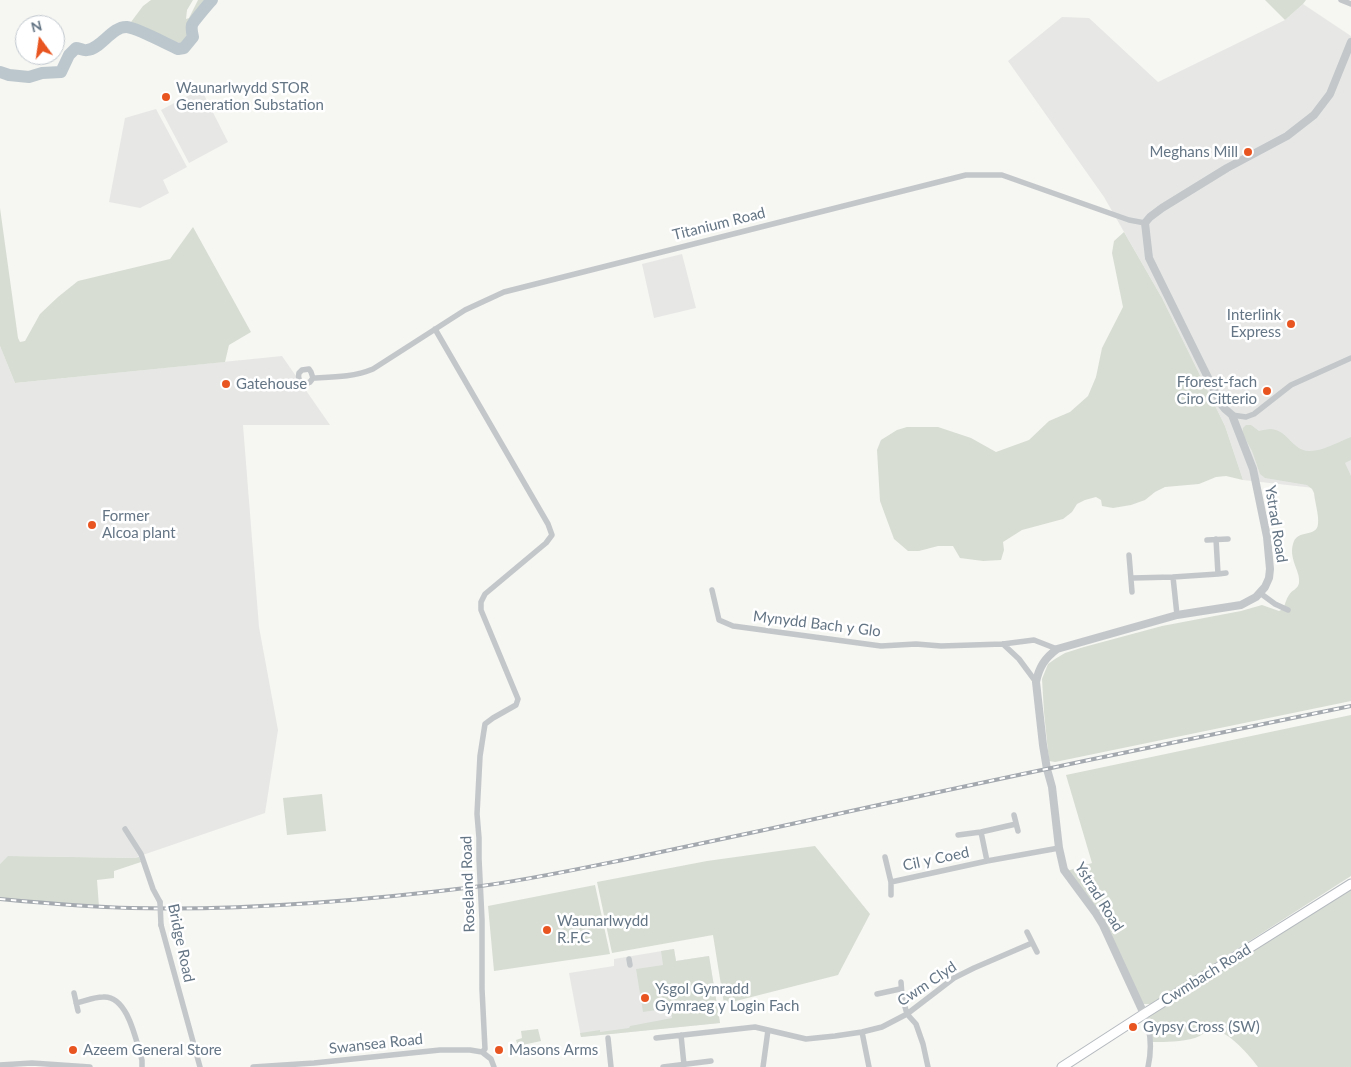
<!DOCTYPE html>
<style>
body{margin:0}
#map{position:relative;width:1351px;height:1067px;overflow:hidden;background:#f6f6f2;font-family:Lato,sans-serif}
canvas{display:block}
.north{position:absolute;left:15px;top:15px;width:50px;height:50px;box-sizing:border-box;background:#fff;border:1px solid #c1c8ce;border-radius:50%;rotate:346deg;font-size:14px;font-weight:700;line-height:20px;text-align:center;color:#647585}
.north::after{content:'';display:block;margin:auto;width:18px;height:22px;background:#e95520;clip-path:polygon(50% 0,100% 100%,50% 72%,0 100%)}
</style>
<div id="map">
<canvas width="1351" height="1067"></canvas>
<div class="north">N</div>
</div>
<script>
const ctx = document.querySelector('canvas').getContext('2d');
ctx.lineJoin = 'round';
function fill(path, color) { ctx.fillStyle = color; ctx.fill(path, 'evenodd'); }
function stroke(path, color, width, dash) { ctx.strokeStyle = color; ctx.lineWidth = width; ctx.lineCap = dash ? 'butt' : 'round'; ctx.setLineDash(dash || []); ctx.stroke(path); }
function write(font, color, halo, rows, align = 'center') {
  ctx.font = font + ' Lato,sans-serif'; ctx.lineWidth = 5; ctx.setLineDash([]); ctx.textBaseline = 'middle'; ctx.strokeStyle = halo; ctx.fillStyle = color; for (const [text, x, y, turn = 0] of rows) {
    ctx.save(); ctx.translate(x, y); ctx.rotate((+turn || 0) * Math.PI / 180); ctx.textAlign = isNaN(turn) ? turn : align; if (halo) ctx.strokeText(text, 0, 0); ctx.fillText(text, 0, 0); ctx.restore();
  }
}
fill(new Path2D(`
 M1303,4l48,32v458l-37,-6 -71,-8 -18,-54 -63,-128 -58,-101 -96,-136 54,-44 27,1 69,64 127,-62z
 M201,89l27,53 -39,21 -28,-53z
 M156,109l31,58 -24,13 6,13 -29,15 -31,-6 16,-84z
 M682,254l14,54 -42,10 -12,-54z
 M0,346l15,37 267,-27 48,69h-87l16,202 19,103 -13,83 -131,45 -125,-2 -9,8z
 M674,949l2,12 33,-5 11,67 -139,14 -12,-64 45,-7v-7z`), '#e7e8e6');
fill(new Path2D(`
 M151,0h42l-6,10 -1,9 3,-1 9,-18h7l-15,25 -4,15 -4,3 -10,-1 -41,-20 12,-16z
 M1265,0h41l-3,4 -18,16z
 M0,208l18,130 2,4 5,-1 15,-27 18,-17 20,-16 92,-22 23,-32 58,105 -22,13 -4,17 -210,21 -15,-37z
 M1124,232l38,66 63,128 18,54 -17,-4 -10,1 -17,7 -34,3 -10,5 -10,8 -14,5 -18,3 -11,-2 -1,-6 -5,-3 -11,3 -8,4 -5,8 -9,7 -41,11 -19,12 1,8 -3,10 -18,1 -23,-3 -7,-12h-15l-19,5h-11l-14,-12 -14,-38 -3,-51 4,-10 16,-10 10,-3h31l33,11 25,14 33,-12 20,-19 21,-9 18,-16 8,-19 6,-29 21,-41 -11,-54 2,-12z
 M1246,425h5l8,6c4,-1 8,-2 12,-2 17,1 22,23 39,22 13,0 30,-10 41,-14v23l-6,3 6,13v225l-296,61 -6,-1 -5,-49 -2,-33 6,-15 7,-5 10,-6 19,-6 78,-21 79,-15 21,-6 17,6 4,-2c2,-4 3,-10 6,-14 3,-5 9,-6 10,-12 2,-12 -12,-25 -5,-42 5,-11 23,-4 24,-17 1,-9 -3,-21 -4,-31l-2,-4 -5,-4 -42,-7 -5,-4 -8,-23 -10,-18 1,-5z
 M1351,715v161l-200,128h-8l-39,-80 -37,-53 25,-8 -26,-88z
 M322,794l4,37 -39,4 -4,-37z
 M815,846l55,68 -32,61 -114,29 -11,-69 -101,18 -15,-71 110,-21z
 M8,856l126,2 5,-1 2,5 -27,9v7l-17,2 2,27 -99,-7v-36z
 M595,885l15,69 -116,17 -6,-65z
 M1351,888v179h-93c-8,-11 -29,-36 -45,-37 -5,0 -12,6 -18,8 -14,4 -28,4 -43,4l-4,-25z
 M674,949l2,12 33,-5 11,67 -139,14 -1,-4 20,-3v2l29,-4 1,-2 42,-8 -2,-10 -27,4 -7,-43 27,-4 -2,-14z
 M538,1029l3,12 -23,5 -2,-6 6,-2 -1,-7z`), '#d7ddd3');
stroke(new Path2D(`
 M0,72l9,3 20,2 13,-4 19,-1 8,-17 7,-7c3,0 8,3 11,2 14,-1 25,-24 40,-23 10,1 40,17 51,22l6,-1 9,-11c-1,-4 -2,-8 -1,-12 1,-3 17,-22 20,-25`), '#bcc7cd', 12);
const secondary = new Path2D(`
 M1062,1067l82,-53 207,-130`);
stroke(secondary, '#b5babf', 11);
stroke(new Path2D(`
 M1341,0l10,4
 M435,329l113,195 4,11 -6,8 -61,51 -4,8v8l37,89 -2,6 -23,13 -8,6 -5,32 -3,58 2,24v21l3,61v69l3,60 -3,3
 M313,378l-2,-6 -2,-3 -7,1 -3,3c-2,8 4,13 11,9l3,-4c21,-1 41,-1 60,-9l92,-59 39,-18 462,-117h36l127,45 16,3
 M1232,415l14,2 8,-3 37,-29 60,-27
 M1207,540l21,-1
 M1129,555l3,37
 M1218,574l8,-1
 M1132,578l41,-1
 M712,590l7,30 14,6 148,20 35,-2 25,2 62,-2 31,-4 23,9
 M1260,593l15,11 13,6
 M1177,615l-4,-38 45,-3 -2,-35
 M1003,644l16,15 17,23
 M1014,815l4,16
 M125,829l16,25 12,35 7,13
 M981,832l6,29
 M958,835l23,-3 35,-8
 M885,857l6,25v13
 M891,882l96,-21 72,-13
 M161,925l39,142
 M1027,932l10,20
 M629,959l1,6
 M901,982l1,14 5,18 9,10 7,20 5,23
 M74,993l4,18
 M877,994l23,-5
 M76,1003c9,-2 18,-6 27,-6 25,-2 33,44 39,63v7
 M1144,1014c7,17 8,35 4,53
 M862,1032l7,35
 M681,1035l3,30
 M608,1038l3,29
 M656,1038l99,-11 51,12 29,-3 27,-4 20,-5 25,-13 47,-36 20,-10 58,-25
 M0,1065l32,-2 58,4
 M253,1067l61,-4 126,-13h30l12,2 9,7 3,8
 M663,1067l48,-6
 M763,1067l5,-37`), '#c3c7ca', 5.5);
stroke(new Path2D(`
 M1144,1014l-41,-89 -8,-13 -31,-42 -5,-22 -7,-61 -5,-18 -4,-24 -7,-63c3,-15 9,-24 21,-33l120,-34 64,-10 15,-8 9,-10 4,-9 1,-9 -3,-32 -14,-68 -21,-54 -7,-6 -4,-5 -72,-146 -4,-35 5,-6 12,-9 65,-40 60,-32 27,-21 16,-21 21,-52`), '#c3c7ca', 8);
stroke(secondary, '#fff', 9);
const rail = new Path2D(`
 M0,899c43,4 87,8 131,9 114,3 229,-7 343,-21 55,-7 109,-19 163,-30 90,-19 179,-38 269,-58 148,-32 297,-63 445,-93`);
stroke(rail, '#a3a9af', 4);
stroke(rail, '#fff', 2, [5.5]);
stroke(new Path2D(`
 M160,902l1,23`), '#c3c7ca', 5.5);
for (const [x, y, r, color] of [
 [166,97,5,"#e95520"],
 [1248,152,5,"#e95520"],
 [1291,324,5,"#e95520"],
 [226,384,5,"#e95520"],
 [1267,391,5,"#e95520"],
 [92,525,5,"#e95520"],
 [547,930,5,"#e95520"],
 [645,998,5,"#e95520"],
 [1133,1027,5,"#e95520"],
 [73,1050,5,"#e95520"],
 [499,1050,5,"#e95520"]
]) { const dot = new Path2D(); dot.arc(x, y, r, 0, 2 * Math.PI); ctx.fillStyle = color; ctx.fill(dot); stroke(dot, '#fff', 2); }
write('15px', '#647585', '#fff', [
 ["Waunarlwydd STOR",176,88],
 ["Generation Substation",176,105],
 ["Meghans Mill",1238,152,"right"],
 ["Interlink",1281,315,"right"],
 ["Express",1281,332,"right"],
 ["Fforest-fach",1257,382,"right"],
 ["Ciro Citterio",1257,399,"right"],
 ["Gatehouse",236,384],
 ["Former",102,516],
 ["Alcoa plant",102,533],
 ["Waunarlwydd",557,921],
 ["R.F.C",557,938],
 ["Ysgol Gynradd",655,989],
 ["Gymraeg y Login Fach",655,1006],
 ["Gypsy Cross (SW)",1143,1027],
 ["Azeem General Store",83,1050],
 ["Masons Arms",509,1050]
], 'left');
write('15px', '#647585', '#fff', [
 ["Titanium Road",719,224,-14],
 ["Ystrad Road",1276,524,81],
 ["Mynydd Bach y Glo",817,624,7],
 ["Cil y Coed",936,859,-12],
 ["Roseland Road",468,884,-92],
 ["Ystrad Road",1099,897,58],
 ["Bridge Road",181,943,78],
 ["Cwmbach Road",1206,975,-32],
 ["Cwm Clyd",927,984,-34],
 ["Swansea Road",376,1044,-6]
]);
</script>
